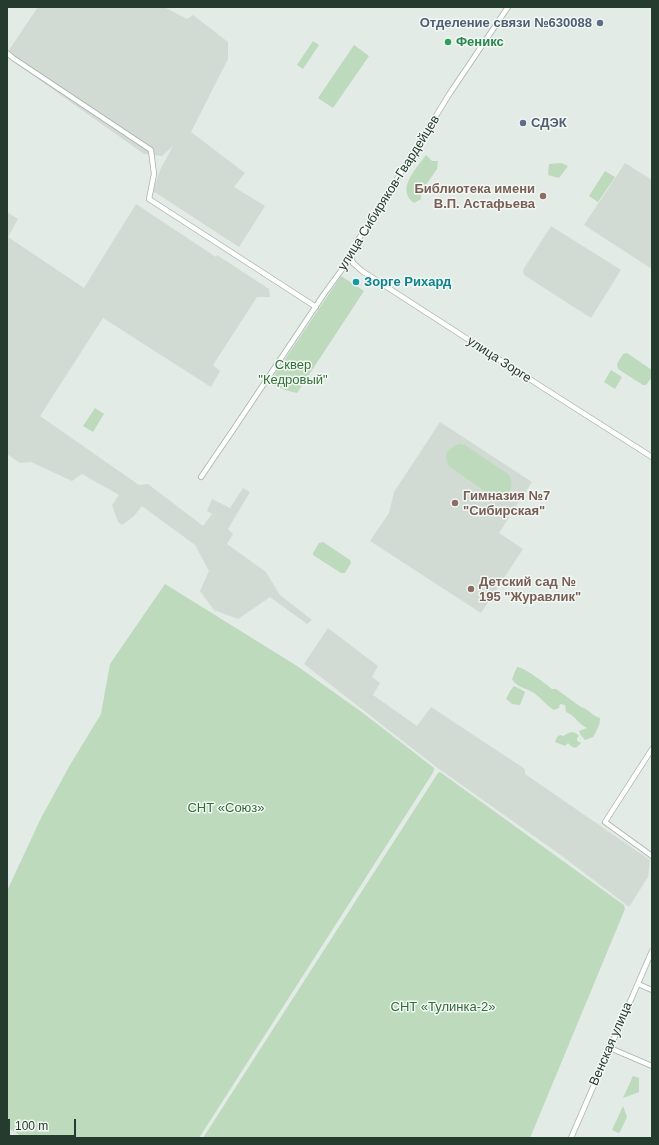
<!DOCTYPE html>
<meta charset="utf-8">
<style>
body{margin:0}
#map{position:relative;width:659px;height:1145px;overflow:hidden;background:#e2ebe5;font-family:Helvetica,sans-serif}
canvas{display:block}
.frame{position:absolute;inset:0;border:8px solid #243b2e;pointer-events:none}
.scale{position:absolute;left:8px;top:1119px;width:68px;height:18px;box-sizing:border-box;border:2px solid #243b2e;border-top:0;padding-left:5px;font-size:12px;line-height:14px;white-space:nowrap;color:#243b2e;-webkit-text-stroke:3px #f3f8f4;paint-order:stroke}
</style>
<div id="map">
<canvas width="659" height="1145"></canvas>
<div class="frame"></div>
<div class="scale">100 m</div>
</div>
<script>
const ctx = document.querySelector('canvas').getContext('2d');
ctx.lineJoin = 'round';
function fill(path, color) { ctx.fillStyle = color; ctx.fill(path, 'evenodd'); }
function stroke(path, color, width, dash) { ctx.strokeStyle = color; ctx.lineWidth = width; ctx.lineCap = dash ? 'butt' : 'round'; ctx.setLineDash(dash || []); ctx.stroke(path); }
function write(font, color, halo, rows, align = 'center') {
  ctx.font = font + ' Helvetica,sans-serif'; ctx.lineWidth = 3; ctx.setLineDash([]); ctx.textBaseline = 'middle'; ctx.strokeStyle = halo; ctx.fillStyle = color; for (const [text, x, y, turn = 0] of rows) {
    ctx.save(); ctx.translate(x, y); ctx.rotate((+turn || 0) * Math.PI / 180); ctx.textAlign = isNaN(turn) ? turn : align; if (halo) ctx.strokeText(text, 0, 0); ctx.fillText(text, 0, 0); ctx.restore();
  }
}
fill(new Path2D(`
 M38,7h126l23,12 6,-4 35,27v17l-37,73 54,41 -11,14 31,19 -26,41 -86,-56 7,-21 13,-24 -11,10 -18,-2 -137,-97v-4z
 M625,163l27,17v89l-68,-44z
 M136,204l80,53 1,-2 52,34 1,8h-13l-44,68 7,6 -9,16 -108,-69 -63,98 99,69 9,-1 55,42 9,-12 -5,-3 5,-12 18,9 13,-20 7,4 -22,37 5,5 -6,10 39,28 14,23 32,25 -5,4 -37,-27 -32,22 -24,-9 -14,-19 9,-20 -14,-26 -53,-39 -8,10 -12,9 -4,-3 -6,-17 7,-10 -37,-21 -10,7 -41,-19 -11,1 -13,-9v-242l11,7 -10,18 76,51z
 M551,226l70,44 -30,48 -67,-43 -1,-5z
 M440,422l92,60 -33,51 24,16 -42,64 -111,-72 19,-28 5,-21z
 M328,628l50,38 -6,11 8,6 -7,12 44,31 14,-19 94,62v5l125,86 -2,17 -19,30 -67,-51 -127,-90 -131,-102z`), '#d1dbd3');
fill(new Path2D(`
 M313,41l6,4 -16,24 -6,-4z
 M354,45l15,11 -36,52 -15,-10z
 M426,155l6,6h6l-1,8 -16,23v7l-7,4c-19,-14 3,-35 12,-48z
 M561,163l7,3 -9,12 -11,-3 1,-11z
 M605,171l10,6 -17,25 -9,-6z
 M341,276l23,15 -67,102 -12,-3 -16,-7z
 M627,353l25,17v7l-6,8h-3l-25,-16 -1,-5 6,-10z
 M611,370l11,7 -7,12 -11,-7z
 M95,408l9,6 -11,18 -10,-6z
 M459,444l6,1 43,29c9,13 -1,26 -16,22l-42,-29c-8,-11 -3,-19 9,-23z
 M323,542l27,18 1,3 -6,10h-4l-28,-18v-2l6,-10z
 M165,584l132,82 66,47 71,55v3l-235,367h-175l-17,-11v-236l34,-73 29,-53 31,-51 9,-50z
 M517,667c7,0 29,17 35,22h4l25,18c8,2 11,9 19,11 1,5 -4,14 -7,19l-8,3 -5,-6 -1,-3 8,-3c-9,-4 -12,-13 -21,-16l-1,-7 -5,-1 -1,4 -5,2c-8,-5 -13,-12 -20,-17 -8,-5 -18,-6 -22,-14z
 M514,686l6,3 5,3 -5,13 -8,-1 -6,-5 4,-8z
 M571,732l5,1 3,3 -2,2v3l4,2 -3,3 -3,2 -4,-2 -3,-3 -3,3 -10,-4 2,-5 3,-2 3,1z
 M440,772l181,131 3,2 1,4 -95,229h-327l235,-365z
 M633,1076l6,2v14l-16,6z
 M623,1106l4,11 -7,15 -2,1 -6,-3z`), '#bddabd');
const street = new Path2D(`
 M7,53l6,5 138,92 3,24 -5,25 167,108
 M351,257l2,6 9,8 180,116 110,70
 M201,477l32,-47 91,-136 27,-37 1,-5 6,-12 28,-43 64,-104 58,-86
 M652,749l-47,73 47,34
 M638,984l14,6
 M610,1048l42,18
 M571,1138l81,-187`);
stroke(street, '#a5b3aa', 6);
stroke(street, '#fff', 4.5);
for (const [x, y, r, color] of [
 [600,23,4,"#5c6f8a"],
 [448,42,4,"#2e9e5b"],
 [523,123,4,"#5c6f8a"],
 [543,196,4,"#8d6e63"],
 [356,282,4,"#0f9aa8"],
 [455,503,4,"#8d6e63"],
 [471,589,4,"#8d6e63"]
]) { const dot = new Path2D(); dot.arc(x, y, r, 0, 2 * Math.PI); ctx.fillStyle = color; ctx.fill(dot); stroke(dot, '#f3f8f4', 1.5); }
write('bold 13px', '#4e5e75', '#f3f8f4', [
 ["Отделение связи №630088",592,23],
 ["СДЭК",531,123,"left"]
], 'right');
write('bold 13px', '#27864d', '#f3f8f4', [
 ["Феникс",456,42]
], 'left');
write('bold 13px', '#785e54', '#f3f8f4', [
 ["Библиотека имени",535,189,"right"],
 ["В.П. Астафьева",535,204,"right"],
 ["Гимназия №7",463,496],
 ["\"Сибирская\"",463,511],
 ["Детский сад №",479,582],
 ["195 \"Журавлик\"",479,597]
], 'left');
write('13px', '#243b2e', '#f3f8f4', [
 ["улица Сибиряков-Гвардейцев",389,193,-58],
 ["улица Зорге",499,360,33],
 ["Венская улица",611,1044,-67]
]);
write('bold 13px', '#0d838f', '#f3f8f4', [
 ["Зорге Рихард",364,282]
], 'left');
write('13px', '#316e38', '#f3f8f4', [
 ["Сквер",293,365],
 ["\"Кедровый\"",293,380],
 ["СНТ «Союз»",226,808],
 ["СНТ «Тулинка-2»",443,1007]
]);
</script>
